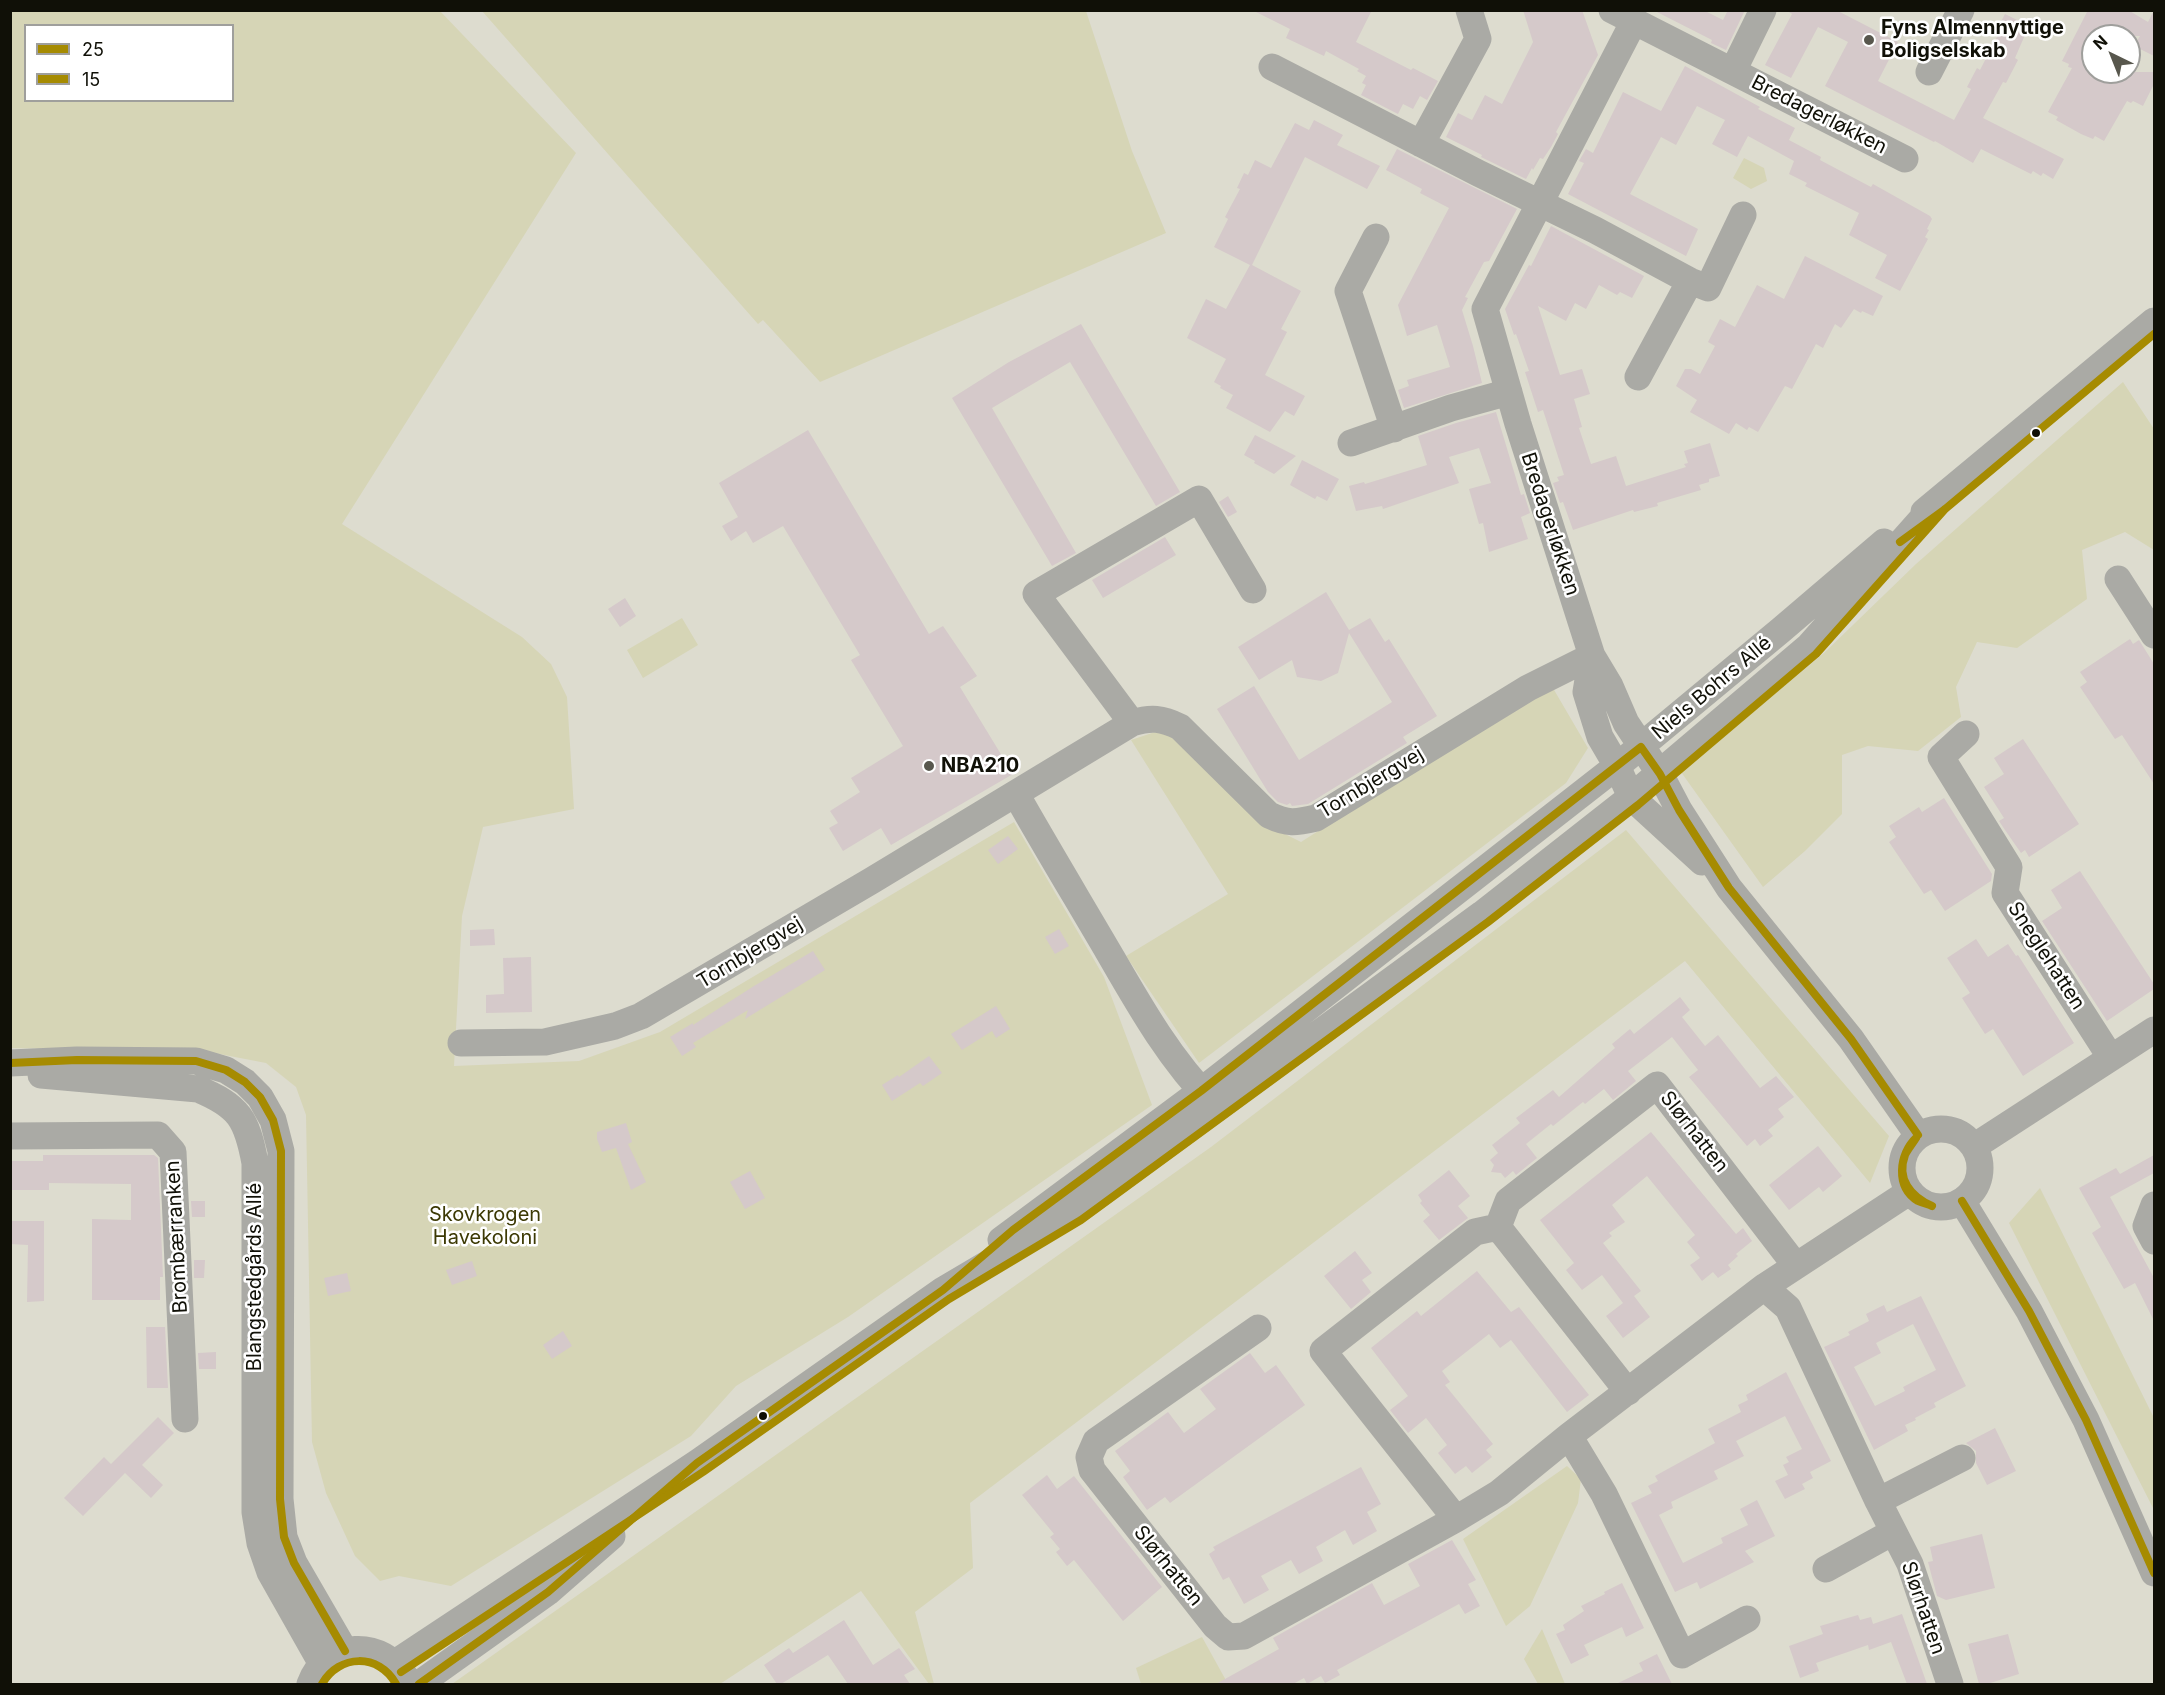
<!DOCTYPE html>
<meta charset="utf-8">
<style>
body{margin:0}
#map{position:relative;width:2165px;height:1695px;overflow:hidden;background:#dddccf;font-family:Inter,sans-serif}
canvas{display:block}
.frame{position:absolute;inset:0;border:12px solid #101007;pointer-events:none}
.legend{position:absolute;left:24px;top:24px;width:210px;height:78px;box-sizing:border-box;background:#fff;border:2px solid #9f9f9c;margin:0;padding:8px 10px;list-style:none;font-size:18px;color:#101007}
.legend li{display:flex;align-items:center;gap:12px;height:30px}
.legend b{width:30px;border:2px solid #9f9f9c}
.north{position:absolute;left:2081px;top:24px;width:60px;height:60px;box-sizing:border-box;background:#fff;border:2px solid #9f9f9c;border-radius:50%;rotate:317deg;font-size:16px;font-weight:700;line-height:24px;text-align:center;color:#101007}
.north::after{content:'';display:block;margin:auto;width:21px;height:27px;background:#58574d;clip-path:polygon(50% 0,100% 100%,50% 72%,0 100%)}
</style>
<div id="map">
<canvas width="2165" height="1695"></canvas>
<div class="frame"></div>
<ul class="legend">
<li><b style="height:8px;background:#a68b01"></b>25</li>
<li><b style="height:8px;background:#a68b01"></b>15</li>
</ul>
<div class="north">N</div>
</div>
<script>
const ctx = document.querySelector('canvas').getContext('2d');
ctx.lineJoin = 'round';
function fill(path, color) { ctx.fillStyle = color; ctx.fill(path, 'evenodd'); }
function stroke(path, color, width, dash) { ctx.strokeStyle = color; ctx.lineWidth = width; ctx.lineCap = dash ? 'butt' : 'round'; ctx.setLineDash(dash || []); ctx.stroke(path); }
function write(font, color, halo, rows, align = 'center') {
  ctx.font = font + ' Inter,sans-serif'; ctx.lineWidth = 5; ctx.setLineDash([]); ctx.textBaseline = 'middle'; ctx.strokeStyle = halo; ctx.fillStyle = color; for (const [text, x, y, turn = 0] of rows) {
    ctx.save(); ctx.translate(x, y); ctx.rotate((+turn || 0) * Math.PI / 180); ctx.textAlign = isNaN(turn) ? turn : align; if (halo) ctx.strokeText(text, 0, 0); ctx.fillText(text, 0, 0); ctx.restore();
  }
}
fill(new Path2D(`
 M439,10l137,143 -234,371 180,113 29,27 16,33 7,112 -91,18 -21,89 -8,150 125,-5 81,-29 354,-210 90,155 48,128 -304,212 -112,69 -45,50 -240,150 -52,-10 -19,5 -25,-25 -29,-63 -14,-51 -6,-327 -10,-28 -30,-24 -57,-11 -198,-4v-1037zM26,26h206v74h-206z
 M482,11h604l46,140 34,82 -346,149 -57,-62 -5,4z
 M1744,158l20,10 3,13 -16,8 -18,-11z
 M2123,382l31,47v121l-29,-18 -43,18 5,49 -70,49 -40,-6 -21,45 5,30 -43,34 -50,-5 -26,9v59l-37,37 -42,36 -82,-115 143,-119 92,-89z
 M682,618l16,27 -55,33 -16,-28z
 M1550,683l38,65 -22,35 -367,280 -73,-107 102,-62 -97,-154 36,-12 106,100 28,14z
 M1626,830l263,306 -19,47 -185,-222 -715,542 3,65 -58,44 19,72h-5l-68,-93 -141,93h-268l759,-537z
 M2040,1188l114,230v92l-145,-287z
 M1567,1466l14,13 -3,24 -48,103 -24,20 -43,-87z
 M1542,1629l23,55h-27l-14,-25z
 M1202,1637l26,47h-87l-5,-16z`), '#d6d5b6');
fill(new Path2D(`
 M1252,10h120l-16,32 55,28 2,-2 25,13 -11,19 -7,-4 -7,13 -10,-5 -5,10 -37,-19 5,-10 -4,-2 4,-7 -9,-5 2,-2 -33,-18 -2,5 -38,-18 4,-9z
 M1523,10h59l16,45 -42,77 2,2 -7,13 -8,12 -3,-1 -7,12 -1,-2 -6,11 -45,-22 1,-2 -36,-18 12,-24 14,7 13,-25 17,9 31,-62z
 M1653,10h50l20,10 5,-10h17l-19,40 -15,-7 1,-3z
 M1786,10h50l62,32 -20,39 76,39 17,-31 -4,-2 10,-19 3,2 18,-35 -3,-2 10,-19 16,8 -1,2 8,4 -13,30 3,2 -12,23 -3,-1 -20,36 81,41 -11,20 -10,-6 -2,3 -8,-5 -2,3 -50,-25 -8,14 -38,-22 -1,1 -109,-56 23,-44 -30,-15 -27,51 -26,-13 27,-51z
 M2088,10h40l20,12 6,-12v46l-20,-10 6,-10h-47v36h61v12l-11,22 -10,-5 -2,2 -4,-2 -23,40 -9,-5 -2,3 -12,-5 -25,-14 2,-3 -10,-5 24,-44 -4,-1 1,-3 -7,-3z
 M1685,66l75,41 -2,2 37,19 -6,12 32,17 -1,3 51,27 2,-3 57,32 2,3 -5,10 2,1 -4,7 3,2 -28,52 -25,-13 12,-23 -38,-20 10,-22 -54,-27 2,-3 -18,-9 5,-13 -46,-25 -11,21 -25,-13 13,-24 -28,-14 -21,39 -15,-8 -31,57 68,35 -12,27 -118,-62 16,-31 -5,-2 7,-12 7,4 30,-61 38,19z
 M1314,120l29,15 -6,10 43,21 -13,23 -62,-32 -53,108 49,26 -20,38 6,3 -22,43 40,21 -11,20 -9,-5 -15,21 -44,-24 7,-13 -13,-7 1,-2 -7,-4 12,-23 -39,-21 19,-39 20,10 24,-44 -36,-18 14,-28 -3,-2 15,-28 -3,-1 7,-15 4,2 7,-15 16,8 24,-45 14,7z
 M1397,149l120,60 -28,52 -5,1 -19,35 3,1 -6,12 11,36 9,37 -78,25 -6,-18 11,-4 -2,-6 43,-13 -13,-42 -30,11 -9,-31 51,-97 -29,-15 2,-4 -36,-19z
 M1551,226l93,50 -12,22 -12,-6 -3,3 -18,-10 -13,24 -11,-6 -9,18 -28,-15 22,69 22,-6 8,25 -16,5 8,28 -3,1 12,36 25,-8 10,30 60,-19 -2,-3 4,-1 -4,-12 26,-8 10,33 -11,3v3l-10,3 2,5 -44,13 1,3 -24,6 -1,-2 -60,20 -10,-28 -3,1 -7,-20 6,-2 -2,-4 7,-2 -21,-65 -5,2 -13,-40 4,-1 -13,-37 -2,1 -9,-26 24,-44 2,1z
 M1805,256l78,40 -10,20 -11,-5 -1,2 -7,-4 -13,19 -6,-4 -12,24 -7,-4 -24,45 -7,-3 -27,46 -9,-5 -2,3 -11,-7 -7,11 -39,-22 7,-12 -21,-14 9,-17h6l9,5 15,-28 -7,-4 12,-23 15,8 22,-42 27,14z
 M1081,324l99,168 -24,14 -86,-144 -78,46 84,145 -24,13 -100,-168 57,-36z
 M1496,412l25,83 3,-1 6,19 -9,4 7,22 -39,13 -6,-29 -4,1 -10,-35 22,-6 -12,-35 -30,9 10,26 -76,26 -1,-3 -26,5 -7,-25 15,-4 1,2 62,-19 -9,-29 38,-13z
 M808,430l121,204 14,-8 34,50 -17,11 53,87 -122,71 -10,-17 -38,23 -14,-23 9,-5 -8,-12 30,-19 -9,-14 52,-32 -52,-86 9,-5 -77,-129 -30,17 -7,-12 -15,10 -9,-15 16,-9 -19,-34z
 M1255,435l41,21 -22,18 -20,-11 1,-2 -11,-6z
 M1302,460l37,19 -12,22 -10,-5 -2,3 -25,-14z
 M1228,496l9,16 -9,5 -9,-15z
 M1165,537l11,18 -73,43 -11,-18z
 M1326,592l23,38 21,-12 15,24 4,-3 48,77 -34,21 4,6 -99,61 -16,2 -2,-3 -3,2 -9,-3 -10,-10 -51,-83 37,-23 45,74 93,-58 -43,-69 -11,40 -17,8 -24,-4 -5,-17 -33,20 -21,-33z
 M625,598l11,18 -16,11 -12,-18z
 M2130,639l3,5 6,-4 15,24v120l-32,-49 -7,4 -35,-52 7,-5 -7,-10z
 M2023,739l56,85 -50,33 -4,-7 -4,3 -16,-23 -6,-9 5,-3 -20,-31 20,-13 -10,-16z
 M1944,798l48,76 -1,7 -46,30 -14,-21 -7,4 -35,-52 7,-5 -7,-11 30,-19 3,5z
 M1008,836l10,13 -20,15 -10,-14z
 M2080,871l74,113v5l-47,32 -65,-100 20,-13 -11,-18z
 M494,929l1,16 -25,1v-16z
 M1059,929l10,17 -14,8 -10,-17z
 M1976,939l12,18 20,-13 8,12 2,-1 56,88 -51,33 -30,-47 -8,5 -23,-36 8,-5 -23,-35z
 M813,951l12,19 -80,49 3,-9 -55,33 3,4 -14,9 -12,-19 23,-14v2l61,-39z
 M531,957l1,55 -46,1v-18l18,-1 -1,-36z
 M1680,997l10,13 -8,7 23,29 13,-11 42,53 16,-12 18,21 -16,12 6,8 -16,13 5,6 -13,10 -5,-7 -8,7 -58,-69 9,-7 -26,-33 -44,34 8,10 -23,19 -9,-11 -19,15 -2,-2 -30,24 -2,-2 -25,20 11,14 -21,17 -3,-4 -8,7 -4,-5 -10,-1 3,-7 -4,-5 8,-7 -6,-8 28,-22 -4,-5 37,-28 6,7 56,-49 -3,-4 18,-15 4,5z
 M996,1006l14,23 -14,9 -4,-7 -30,19 -11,-16z
 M929,1056l13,17 -19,13 -3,-3 -28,18 -10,-16 16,-10 1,2z
 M626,1123l6,19 -4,2 18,38 -15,8 -15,-42 -14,4 -5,-13v-7z
 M1651,1132l85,102 7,-6 9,13 -16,13 2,2 -10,9 3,4 -13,9 -5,-6 -11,9 -12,-16 10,-7 -13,-16 8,-7 -48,-59 -35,29 13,17 -16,11 3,3 -9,7 38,48 -7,5 16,21 -27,21 -17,-22 17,-13 -21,-28 -20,15 -16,-20 8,-7 -34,-43z
 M1818,1146l24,30 -19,16 -4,-5 -30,23 -20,-25z
 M43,1155h111l4,3 5,119h-3v23h-68v-81l39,1v-36l-82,-1v7h-39v-29h33z
 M2154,1155v18l-44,24 44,81v43l-19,-38 -11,6 -32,-56 9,-6 -22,-39 37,-20 4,6z
 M1449,1170l21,26 -12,10 10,12 -29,22 -16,-19 7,-6 -10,-12 2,-2 -4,-6z
 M750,1171l15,27 -20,11 -15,-27z
 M191,1201h14v16h-13z
 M10,1221h34v80l-17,1 1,-57 -18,-1z
 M1355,1251l17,22 -10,7 9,12 -20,17 -27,-33z
 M194,1260h11l-1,18h-10z
 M472,1261l5,15 -25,9 -6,-15z
 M1477,1271l34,41 8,-5 70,88 -22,17 -56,-72 -11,8 -11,-14 -47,37 8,11 -5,3 48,59 -7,6 6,7 -20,16 -6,-7 -11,8 -17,-21 9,-8 -21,-27 -18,15 -18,-23 18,-14 -37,-48 46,-37 4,5z
 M347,1273l4,18 -23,5 -4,-18z
 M1921,1296l45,90 -32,17 2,4 -21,11 1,2 -11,5 3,6 -34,19 -50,-103 26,-12 -2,-3 21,-11 -3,-7 18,-9 3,7zM1913,1324l23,46 -33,17 2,4 -30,15 -21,-39 27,-14 -5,-10z
 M146,1327h19l3,61h-21z
 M563,1331l9,15 -20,13 -9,-14z
 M216,1352v17h-17l-1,-16z
 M1250,1353l15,20 11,-8 29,40 -135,98 -5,-6 -18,13 -24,-33 7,-6 -15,-20 53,-39 16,21 32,-24 -16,-20z
 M1786,1372l45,89 -21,11 3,6 -11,6 3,5 -20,10 -10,-18 13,-6 -5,-10 6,-3 -3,-5 16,-8 -17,-33 -49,25 8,15 -30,15 4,8 -47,23 2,6 -14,7 24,48 40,-20 -2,-5 27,-13 -8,-16 17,-9 18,36 -30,15 9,11 -54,27 -3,-7 -22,10 -44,-89 21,-10 -4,-7 10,-5 -3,-5 60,-33 -7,-14 33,-17 -3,-7 10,-5 -2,-5z
 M158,1417l16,16 -32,32 21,20 -12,13 -26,-25 -42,43 -19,-18 40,-41 7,7z
 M1995,1428l21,43 -29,14 -11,-22v-12l-10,-8z
 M1361,1467l20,37 -14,8 10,19 -24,14 -8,-15 -29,17 7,14 -24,13 -8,-14 -30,16 8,14 -25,14 -15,-27 -6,3 -14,-26 6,-4 -2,-3z
 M1047,1475l10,14 17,-13 88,111 -39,34 -49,-61 -7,6 -11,-14 4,-3 -10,-12 4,-3 -32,-39z
 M1982,1534l13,54 -49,12 -9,-4 -9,-34 5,-1 -3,-14z
 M1452,1540l24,40 -8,4 12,22 -15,8 -6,-10 -122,66 3,5 -15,8 -4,-7 -14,8 -3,-6 -11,6h-77l63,-35 -6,-11 99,-55 12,22 36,-19 -12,-22z
 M1622,1583l22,45 -18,9 -4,-10 -38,18 5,10 -18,9 -15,-30 9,-4 -2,-5 21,-14 -3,-5 24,-12 -1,-2z
 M1902,1614l25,70h-20l-16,-42 -22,8 -1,-5 -52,18 3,8 -19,7 -11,-32 34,-12 -3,-8 38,-11 2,5 11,-3 2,7z
 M844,1620l29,45 26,-17 16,21 -11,6 6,9h-62l-20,-29 -47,29h-4l-13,-19 25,-17 4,5z
 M2008,1634l11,40 -32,10h-8l-11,-40z
 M1657,1654l15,30h-56l27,-13 -4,-8z`), '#d5c9ca');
stroke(new Path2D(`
 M1612,10l293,149
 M1633,23l-148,286 33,115 74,232 18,30 16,37 34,51 19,36 50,78 122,151 67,96
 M1272,67l206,106 117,57 95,51 18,7 35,-73
 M1733,71l30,-61
 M1929,72l32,-62
 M1421,144l57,-105 -9,-29
 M1376,237l-28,54 46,138
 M1638,377l52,-96
 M1351,443l100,-35 58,-16
 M1924,512l230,-191
 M2118,579l36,56
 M1592,656l-6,36 14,45 17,29 14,31 71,65
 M1132,723l-96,-129 163,-95 54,91
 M1966,734l-25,23 68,110 -4,26 106,165
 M1016,794c30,53 62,106 93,159 30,52 61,107 104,150
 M461,1043l84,-1 70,-16 26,-10 230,-135 261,-158c19,-6 30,-5 48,4l89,88c19,9 26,8 47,3l212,-130 64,-32
 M10,1063l67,-3 119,1 30,9 19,12 15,15 13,23 8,31 -1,348 4,38 10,26 51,88
 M41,1075l157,14c41,17 49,30 57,74v349l5,31 10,29 52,92
 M1902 1168a39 39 0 1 1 78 0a39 39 0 1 1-78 0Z
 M10,1136l148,-1 15,17 12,267
 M1975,1146l179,-116
 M1962,1201l67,110 57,109 68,153
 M2154,1205l-8,21 8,15
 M1498,1227l10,-26 149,-116 139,181
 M1001,1240l200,-149 416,-325 164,-136 103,-88
 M1764,1287l24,21 90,193 32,63 40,120
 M1258,1328l-162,113 -7,16 3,13 123,156 13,11 16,-1 212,-117 43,-26 70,-57 195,-149 145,-95
 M1569,1436l35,58 78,161 65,-36
 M1878,1501l84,-43
 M1456,1519l-133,-168 152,-119 23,-5 130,165
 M1826,1569l67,-37
 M395,1663l302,-200 246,-173 132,-78 407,-298 149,-117 178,-151 128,-144
 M310,1684c16,-44 73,-46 96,-6
 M419,1684l129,-92 64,-56`), '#aaaaa5', 27);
stroke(new Path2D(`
 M10,1063l67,-3 119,1 30,9 19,12 15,15 13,23 8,31 -1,348 4,38 10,26 51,88
 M1916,1138c-3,5 -8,11 -11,17 -9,24 6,42 27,51
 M1916,1138c-17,16 -21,49 2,63 4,2 10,3 14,5
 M1962,1201l67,110 57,109 68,153
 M419,1684l129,-92 149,-129 246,-173 70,-60 188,-139 440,-344 19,27 19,36 50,78 122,151 67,96`), '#a68b01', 8);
stroke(new Path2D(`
 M1900,542l44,-32 210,-176
 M401,1672l302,-200 246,-173 132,-79 407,-298 150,-117 178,-151 129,-145
 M322,1684c17,-30 57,-31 74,0`), '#a68b01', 8);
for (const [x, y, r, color] of [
 [1869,40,6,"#58574d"],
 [2036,433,5,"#101007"],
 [929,766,6,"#58574d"],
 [763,1416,5,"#101007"]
]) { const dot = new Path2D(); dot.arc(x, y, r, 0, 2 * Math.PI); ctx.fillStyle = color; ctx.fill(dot); stroke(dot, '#fff', 2); }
write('bold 20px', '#101007', '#fff', [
 ["Fyns Almennyttige",1881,28],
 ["Boligselskab",1881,51],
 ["NBA210",941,766]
], 'left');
write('20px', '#101007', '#fff', [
 ["Bredagerløkken",1819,115,27],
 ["Bredagerløkken",1550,524,72],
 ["Niels Bohrs Allé",1712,688,-40],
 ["Tornbjergvej",1371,783,-31],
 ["Tornbjergvej",750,953,-31],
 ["Sneglehatten",2046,956,57],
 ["Slørhatten",1694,1132,52],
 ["Brombærranken",177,1237,-93],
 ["Blangstedgårds Allé",255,1277,-90],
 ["Slørhatten",1168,1566,51],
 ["Slørhatten",1923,1608,71]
]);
write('20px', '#3c3904', '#fff', [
 ["Skovkrogen",485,1215],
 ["Havekoloni",485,1238]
]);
</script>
